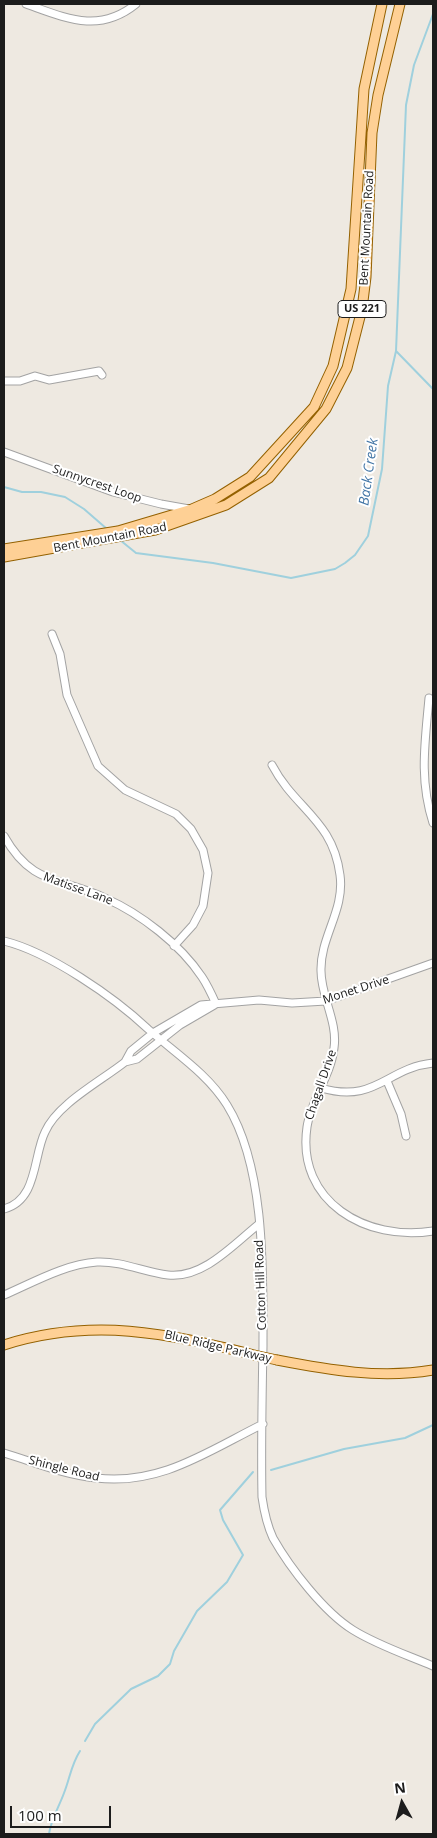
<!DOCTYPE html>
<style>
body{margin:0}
#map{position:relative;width:437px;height:1838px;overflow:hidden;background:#eee9e1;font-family:"Open Sans",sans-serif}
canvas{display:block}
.frame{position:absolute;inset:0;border:5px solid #1c1c1c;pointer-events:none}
.north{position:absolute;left:377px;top:1778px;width:50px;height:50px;-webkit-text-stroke:4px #fff;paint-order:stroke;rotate:353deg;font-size:14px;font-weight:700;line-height:20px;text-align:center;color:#1c1c1c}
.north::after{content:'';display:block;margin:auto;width:18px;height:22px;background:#1c1c1c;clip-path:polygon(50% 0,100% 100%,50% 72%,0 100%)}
.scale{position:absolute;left:10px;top:1806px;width:101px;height:22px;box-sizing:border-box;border:2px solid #1c1c1c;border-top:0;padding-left:6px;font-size:15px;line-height:18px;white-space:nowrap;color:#1c1c1c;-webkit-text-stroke:4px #fff;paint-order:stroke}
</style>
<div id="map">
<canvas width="437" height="1838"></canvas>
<div class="frame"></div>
<div class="north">N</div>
<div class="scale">100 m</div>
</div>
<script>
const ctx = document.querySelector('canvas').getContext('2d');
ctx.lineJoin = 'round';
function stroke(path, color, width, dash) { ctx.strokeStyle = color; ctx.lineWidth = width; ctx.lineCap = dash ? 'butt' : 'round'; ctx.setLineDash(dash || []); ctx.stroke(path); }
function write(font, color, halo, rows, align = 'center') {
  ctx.font = font + ' "Open Sans",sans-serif'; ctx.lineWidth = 4; ctx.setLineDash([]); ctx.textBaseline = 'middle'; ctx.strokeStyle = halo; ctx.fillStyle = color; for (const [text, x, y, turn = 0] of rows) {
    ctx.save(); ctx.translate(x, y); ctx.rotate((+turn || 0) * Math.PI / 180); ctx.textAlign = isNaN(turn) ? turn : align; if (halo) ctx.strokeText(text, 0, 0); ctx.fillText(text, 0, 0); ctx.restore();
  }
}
stroke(new Path2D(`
 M396,351l37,38
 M4,487l18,5h19l24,5 19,12 23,20
 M120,540l16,13 77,10 78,15 44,-9 10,-6 10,-8 13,-19 14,-67 6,-83 8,-35 10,-246 8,-40 19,-51
 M271,1470l73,-21 61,-11 28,-13
 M85,1741l10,-17 36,-35 27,-13 12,-12 4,-13 23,-40 30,-29 16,-27 -20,-35 -3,-10 33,-38
 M49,1834c2,-15 10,-27 15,-41 6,-15 7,-28 16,-42`), '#9fd0dd', 2);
const minor = new Path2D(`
 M26,4c40,14 73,30 110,0
 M4,381h16l15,-5 14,4 50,-9 3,4
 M4,452l109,40 48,12 28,5
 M52,634l8,20 7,41 31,71 27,24 51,24 15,15 12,21 5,23 -5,33 -10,19 -19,21
 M429,698c-4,45 -10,81 4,125
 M272,765c23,44 61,55 68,110 5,35 -20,62 -19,96 0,26 17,51 13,77 -3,28 -23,51 -27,79 -11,75 60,115 126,104
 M4,836c28,50 56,41 101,62 36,16 75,46 97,79 6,9 10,18 14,27
 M4,941c45,11 110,56 144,88 27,24 60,45 79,76 39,63 36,169 36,241 -1,50 -2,101 -1,151 2,14 5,28 11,41 17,30 51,74 80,92 24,15 54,25 80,36
 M125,1062l6,-11 22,-18 48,-28 58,-5 33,3 34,-2 107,-38
 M387,1081l14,33 5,22
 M321,1088c55,16 65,-20 112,-25
 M4,1209c34,-9 29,-53 41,-77 12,-28 56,-51 80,-70l12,-3 43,-34 36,-21
 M4,1295c28,-12 61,-31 93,-33 25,-1 47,10 71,13 35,4 66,-31 91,-51
 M4,1453c30,9 60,22 92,25 64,8 112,-27 167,-54`);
const major = new Path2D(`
 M4,549l114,-18 74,-22 23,-10 35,-22 64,-70 19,-41 18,-77 13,-200 18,-85
 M4,557l151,-27 71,-25 43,-27 57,-69 21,-41 15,-59 4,-32 6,-144 6,-38 22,-91
 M4,1345c88,-28 163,-12 250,10
 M277,1360c52,10 103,19 156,10`);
stroke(minor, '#a3a3a3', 9);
stroke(major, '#946100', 11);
stroke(minor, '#fff', 7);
stroke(major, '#fed095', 9);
const majorBridge = new Path2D(`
 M254,1355l23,5`);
stroke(majorBridge, '#946100', 11, []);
stroke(majorBridge, '#fed095', 9);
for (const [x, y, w] of [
 [362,309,48]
]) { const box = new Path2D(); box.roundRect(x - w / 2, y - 8.5, w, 17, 4); ctx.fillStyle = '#fff'; ctx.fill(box); stroke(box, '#1c1c1c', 1); }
write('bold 11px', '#1c1c1c', null, [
 ["US 221",362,309]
]);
write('12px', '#1c1c1c', '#fff', [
 ["Bent Mountain Road",367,228,-87],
 ["Sunnycrest Loop",97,484,19],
 ["Bent Mountain Road",110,538,-11],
 ["Matisse Lane",78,889,20],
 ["Monet Drive",356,990,-18],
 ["Chagall Drive",321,1085,-71],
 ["Cotton Hill Road",261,1285,-92],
 ["Blue Ridge Parkway",218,1347,13],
 ["Shingle Road",64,1469,14]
]);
write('italic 14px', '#4376a6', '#fff', [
 ["Back Creek",369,472,-82]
]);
</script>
